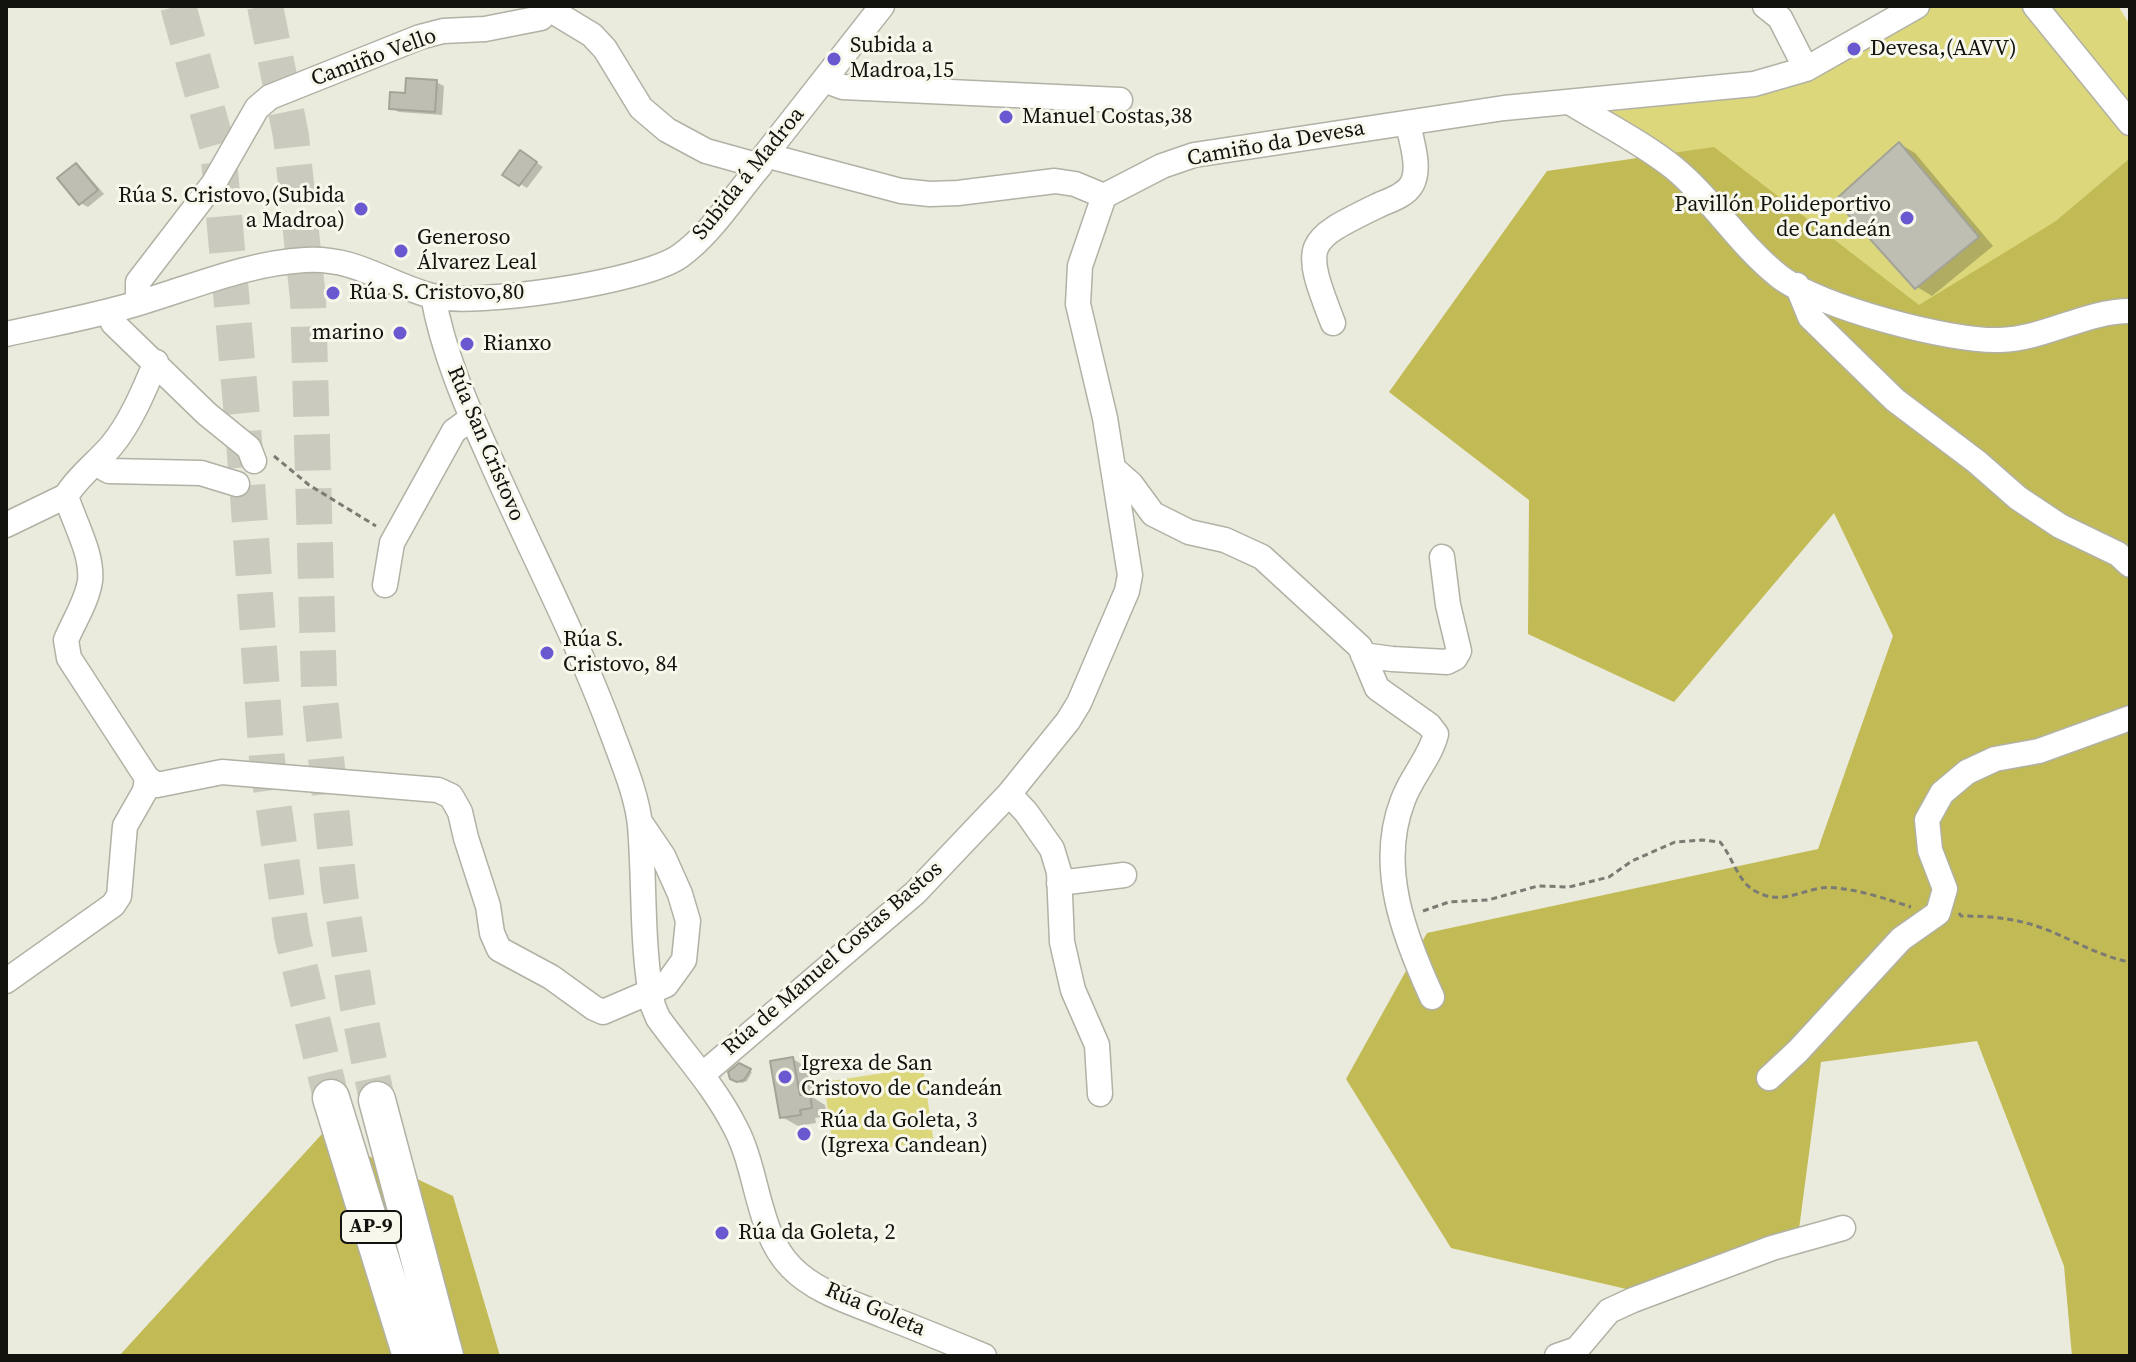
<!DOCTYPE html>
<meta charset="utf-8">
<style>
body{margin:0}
#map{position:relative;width:2136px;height:1362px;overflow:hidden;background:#eaeadd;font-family:"Source Serif 4",serif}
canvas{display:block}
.frame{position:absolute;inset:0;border:8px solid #12120e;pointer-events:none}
</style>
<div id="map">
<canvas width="2136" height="1362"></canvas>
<div class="frame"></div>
</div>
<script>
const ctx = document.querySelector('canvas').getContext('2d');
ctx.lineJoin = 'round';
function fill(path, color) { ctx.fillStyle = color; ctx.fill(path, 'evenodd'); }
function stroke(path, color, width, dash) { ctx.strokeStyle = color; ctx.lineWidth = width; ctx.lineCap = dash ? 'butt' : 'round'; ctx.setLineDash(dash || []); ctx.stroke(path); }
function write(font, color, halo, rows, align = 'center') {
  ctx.font = font + ' "Source Serif 4",serif'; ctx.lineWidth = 6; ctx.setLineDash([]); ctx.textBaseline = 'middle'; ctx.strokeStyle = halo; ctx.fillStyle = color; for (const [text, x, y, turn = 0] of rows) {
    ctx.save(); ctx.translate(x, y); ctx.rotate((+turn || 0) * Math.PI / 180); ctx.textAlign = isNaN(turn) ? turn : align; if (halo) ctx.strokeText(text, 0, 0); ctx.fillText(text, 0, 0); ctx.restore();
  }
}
fill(new Path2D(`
 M1918,6h200l12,19v133l-73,63 -143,100 -310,-209 119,-13 131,-50z
 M923,1067l10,71 -15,5 -84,12 -10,-73z`), '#dcd77b');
fill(new Path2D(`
 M1714,147l205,158 137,-84 74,-63v1198h-58l-8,-90 -87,-225 -156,21 -25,190 -127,47 -218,-51 -105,-169 81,-146 391,-84 75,-213 -59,-123 -160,189 -146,-68 1,-134 -140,-108 158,-221z
 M322,1134l131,62 47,160h-381z`), '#c1ba55');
fill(new Path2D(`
 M436,82l8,4 -2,29 -43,-3 -8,-4 16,-13z
 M1900,144l15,9 78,93 -61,50 -15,-9z
 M527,156l16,11 -16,21 -23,-14z
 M76,165l7,5 21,24 -16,13 -8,-4z
 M793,1059l15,9 6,30 11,7 2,11 -12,2 1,5 -18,3 -16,-9z
 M740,1065l12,7 -5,9 -5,2 -10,-5z`), '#0003');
const building = new Path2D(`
 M406,78l31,2 -2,32 -46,-3 1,-17 15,1z
 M1899,142l80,95 -64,52 -80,-89z
 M520,150l17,12 -18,24 -17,-11z
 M76,163l22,27 -19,15 -22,-27z
 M793,1057l7,38 10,-1 2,14 -12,2 1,5 -21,3 -10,-57z
 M739,1063l12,6 -7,11 -7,2 -7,-3 -2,-7z`);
fill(building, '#bebeb2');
stroke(building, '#a3a397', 2);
stroke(new Path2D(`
 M178,6l40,143 25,278 24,333 25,175 39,163
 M265,6l26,130 17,163 11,389 20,199 18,115 20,98`), '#cacabe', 36, [36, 18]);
const minor = new Path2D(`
 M1765,6l15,12 26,51
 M2035,6l95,117
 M824,80l19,7 277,13
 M1571,103c34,21 72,40 103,65 39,32 66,78 106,109 40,30 170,65 220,63 45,-1 85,-29 130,-29
 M765,155l136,36 29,3 28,-1 97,-12 20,3 29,12
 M1104,196l58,-30 32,-11 310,-47 250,-24 52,-15 111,-63
 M1797,285l13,32 85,83 82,62 41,36 42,28 58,28 12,11
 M433,296c10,56 33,109 56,160 41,94 90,186 125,282 10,27 23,58 26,87 5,61 1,121 13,181l5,12c26,36 57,69 77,109 23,42 22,106 56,140 24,25 60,35 91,48 34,13 68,27 102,41
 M138,303v-21l76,-99 43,-75 13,-11 150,-60 23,-6 42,-2 56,-11 8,-9 43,26 13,14 36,59 26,22 39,21 54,15
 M109,311l4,12 94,91 42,34 5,13
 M1333,323c-32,-82 -28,-82 48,-119 10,-4 25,-9 31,-20 9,-17 -1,-43 -4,-61
 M6,334c45,-10 91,-18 136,-32 53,-16 107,-39 163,-42 52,-3 81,24 127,36 42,11 212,-14 248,-40 31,-22 55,-61 80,-90l5,-11 117,-149
 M156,362c-12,28 -25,60 -44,83 -15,18 -34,31 -46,51 8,26 27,58 24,85 -3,20 -16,40 -24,59l3,18 78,120 10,7 65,-13 216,18 13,6 9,16 6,26 22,68 4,27 7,16 52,28 43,31 9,4 63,-27 18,-25 4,-39 -8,-27 -17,-38 -23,-34
 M95,463l14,8 92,2 36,11
 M1114,469l17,15 22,30 36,18 36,8 37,17 98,90 17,41 52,37 7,9c-6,24 -25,43 -33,66 -26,66 1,136 29,197
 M6,525l60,-29
 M385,585l7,-42 62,-112 18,-13
 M1363,655l29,4 55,3 8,-4 4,-7 -11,-46 -6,-48
 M1009,794l17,18 26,37 7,23 3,70 11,48 24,55 3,49
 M1059,883l65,-8
 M6,981l107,-76 6,-9 6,-70 20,-35 2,-13
 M702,1075l213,-182 94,-99 59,-73 11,-18 48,-112 3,-16 -25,-157 -27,-114 2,-38 24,-70
 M1769,1078l29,-27 103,-112 37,-26 7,-24 -15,-39 -3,-30 15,-27 25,-21 28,-13 44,-8 91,-33
 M1557,1356l20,-7 32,-38 24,-11 139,-52 71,-20`);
const highway = new Path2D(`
 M331,1098l80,258
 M377,1100l68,256`);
stroke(minor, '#b1b1a5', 27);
stroke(highway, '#b1b1a5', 39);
stroke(new Path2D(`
 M274,456l35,29 67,41
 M1423,911l26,-9 39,-2 50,-14 31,1 40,-10 23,-16 43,-19 27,-2 18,2c12,14 18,40 35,49 25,14 42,1 66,-3 25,-3 66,11 90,19
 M1959,913l2,3c27,0 55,2 81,12 30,11 56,28 88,34`), '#7b7b73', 3, [6, 4]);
stroke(minor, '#fff', 24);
stroke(highway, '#fff', 36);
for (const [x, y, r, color] of [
 [1854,49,8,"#6a58d1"],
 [834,59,8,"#6a58d1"],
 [1006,117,8,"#6a58d1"],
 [361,209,8,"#6a58d1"],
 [1907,218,8,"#6a58d1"],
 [401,251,8,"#6a58d1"],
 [333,293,8,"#6a58d1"],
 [400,333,8,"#6a58d1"],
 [467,344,8,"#6a58d1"],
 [547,653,8,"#6a58d1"],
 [785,1077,8,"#6a58d1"],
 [804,1134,8,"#6a58d1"],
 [722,1233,8,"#6a58d1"]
]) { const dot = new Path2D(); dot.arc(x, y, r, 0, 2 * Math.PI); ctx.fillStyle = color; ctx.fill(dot); stroke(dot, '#f7f7eb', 3); }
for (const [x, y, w] of [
 [371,1227,60]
]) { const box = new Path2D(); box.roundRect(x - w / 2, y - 16, w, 32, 6); ctx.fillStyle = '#f7f7eb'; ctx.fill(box); stroke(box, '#12120e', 2); }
write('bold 20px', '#12120e', null, [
 ["AP-9",371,1227]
]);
write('22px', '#12120e', '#f7f7eb', [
 ["Subida a",850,46],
 ["Madroa,15",850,71],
 ["Devesa,(AAVV)",1870,49],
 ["Manuel Costas,38",1022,117],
 ["Rúa S. Cristovo,(Subida",345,196,"right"],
 ["a Madroa)",345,221,"right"],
 ["Pavillón Polideportivo",1891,205,"right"],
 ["de Candeán",1891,230,"right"],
 ["Generoso",417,238],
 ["Álvarez Leal",417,263],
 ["Rúa S. Cristovo,80",349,293],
 ["marino",384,333,"right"],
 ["Rianxo",483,344],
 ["Rúa S.",563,640],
 ["Cristovo, 84",563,665],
 ["Igrexa de San",801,1064],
 ["Cristovo de Candeán",801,1089],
 ["Rúa da Goleta, 3",820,1121],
 ["(Igrexa Candean)",820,1146],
 ["Rúa da Goleta, 2",738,1233]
], 'left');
write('22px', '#12120e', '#f7f7eb', [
 ["Camiño Vello",374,58,-20],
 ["Camiño da Devesa",1276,144,-10],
 ["Subida á Madroa",749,174,-51],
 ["Rúa San Cristovo",485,444,67],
 ["Rúa de Manuel Costas Bastos",833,959,-41],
 ["Rúa Goleta",875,1310,23]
]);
</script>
